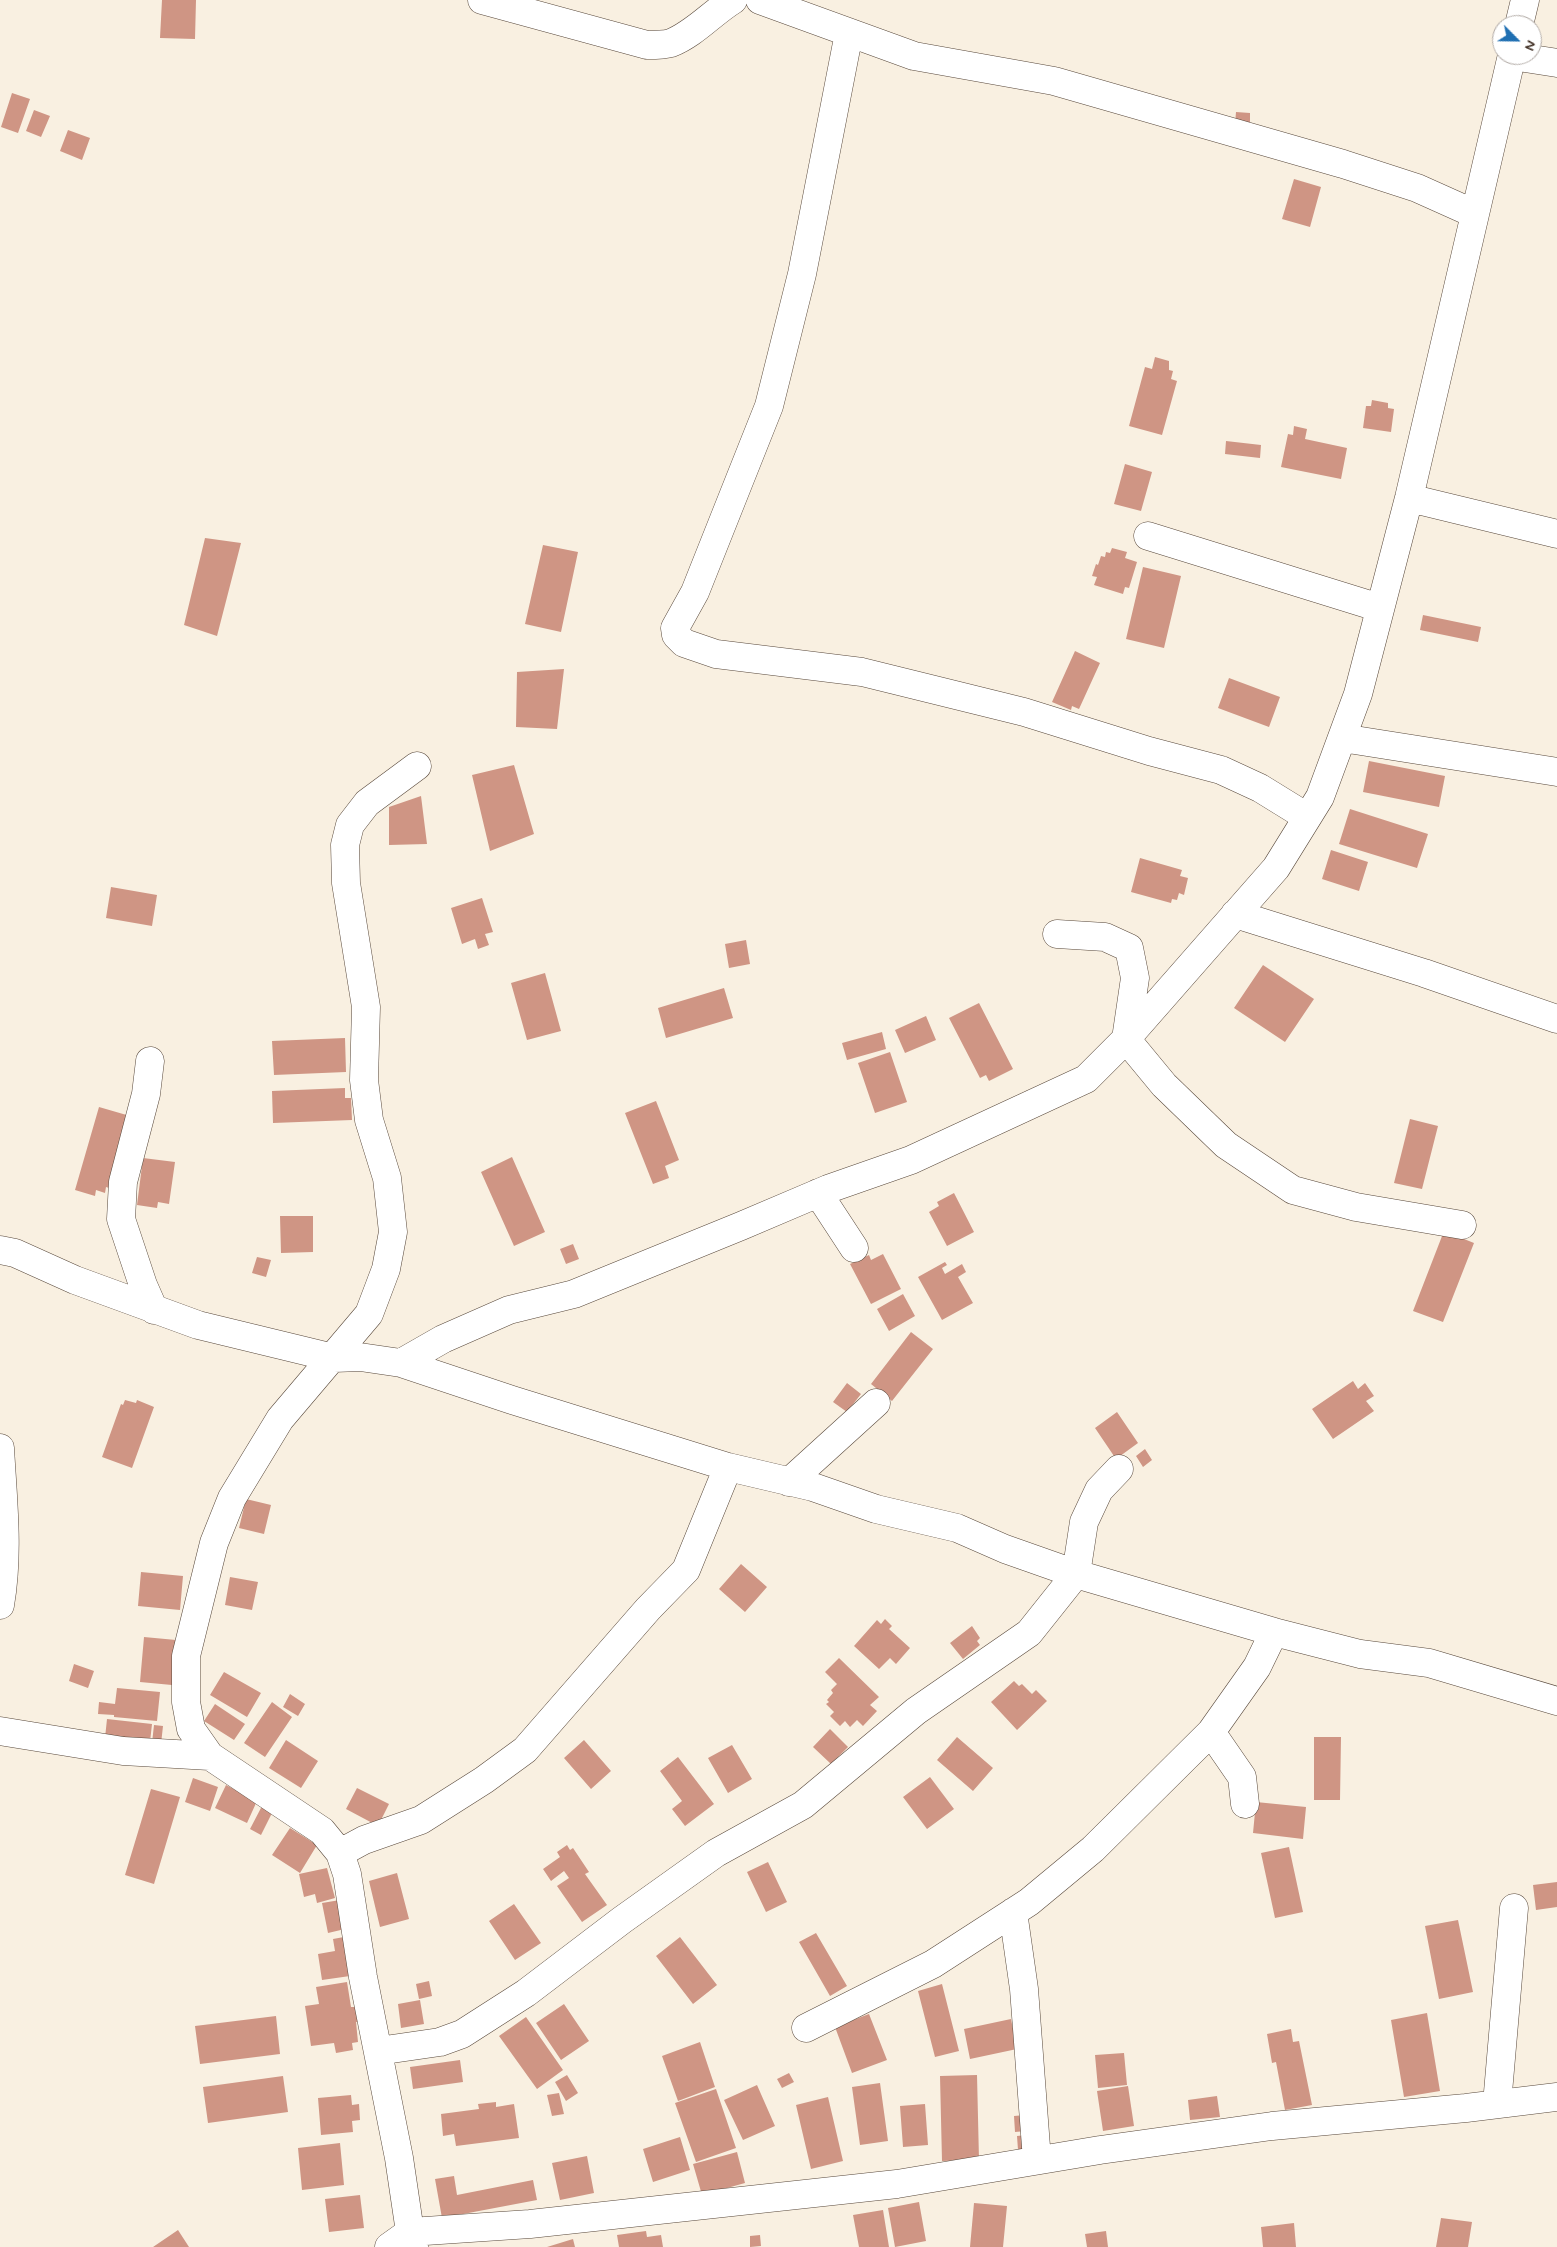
<!DOCTYPE html>
<style>
body{margin:0}
#map{position:relative;width:1557px;height:2247px;overflow:hidden;background:#f9f0e1;font-family:Mynerve,sans-serif}
canvas{display:block}
.north{position:absolute;left:1492px;top:15px;width:50px;height:50px;box-sizing:border-box;background:#fff;border:1px solid #b1aaa5;border-radius:50%;rotate:113deg;font-size:14px;font-weight:700;line-height:20px;text-align:center;color:#3b2a1e}
.north::after{content:'';display:block;margin:auto;width:18px;height:22px;background:#1f6fb2;clip-path:polygon(50% 0,100% 100%,50% 72%,0 100%)}
</style>
<div id="map">
<canvas width="1557" height="2247"></canvas>
<div class="north">N</div>
</div>
<script>
const ctx = document.querySelector('canvas').getContext('2d');
ctx.lineJoin = 'round';
function fill(path, color) { ctx.fillStyle = color; ctx.fill(path, 'evenodd'); }
function stroke(path, color, width, dash) { ctx.strokeStyle = color; ctx.lineWidth = width; ctx.lineCap = dash ? 'butt' : 'round'; ctx.setLineDash(dash || []); ctx.stroke(path); }
fill(new Path2D(`
 M162,0h34l-1,39 -35,-1z
 M12,93l18,6 -12,34 -17,-6z
 M34,110l16,6 -9,21 -15,-6z
 M1236,112l14,1v12l-15,-1z
 M68,130l22,8 -8,22 -22,-9z
 M1294,179l27,8 -11,40 -28,-8z
 M1155,357l14,4v9l4,1 -2,8 6,2 -15,54 -33,-9 16,-59 7,2z
 M1372,400l16,3v5l6,1 -3,23 -28,-4 3,-22h5z
 M1294,426l13,3 -2,10 42,9 -6,31 -60,-12 7,-33 5,1z
 M1226,441l35,4 -1,13 -35,-4z
 M1125,464l27,8 -11,39 -27,-7z
 M205,538l36,5 -24,93 -33,-11z
 M543,545l35,7 -17,80 -36,-8z
 M1112,548l15,4 -2,6 12,4 -8,26 -4,-1 -2,7 -29,-9 3,-8 -5,-1 4,-12 2,1 3,-9 4,1 1,-5 4,1z
 M1143,567l38,9 -17,72 -38,-9z
 M1423,615l58,12 -3,15 -58,-12z
 M1075,651l25,12 -21,46 -7,-3 -1,4 -19,-8z
 M564,669l-7,60 -41,-2 1,-55z
 M1229,678l51,19 -11,30 -51,-19z
 M1369,761l76,15 -6,31 -76,-15z
 M514,765l20,69 -44,17 -18,-76z
 M421,796l6,48 -38,1v-38z
 M1350,809l78,25 -11,34 -78,-24z
 M1331,850l37,12 -9,29 -37,-12z
 M1140,858l42,12 -2,6 8,2 -4,17 -5,-2 -2,7 -5,-1 -1,4 -40,-11z
 M111,887l46,8 -5,31 -46,-8z
 M482,898l11,34 -8,2 4,11 -11,4 -3,-10 -13,5 -11,-36z
 M746,940l4,24 -21,4 -4,-24z
 M1263,965l51,34 -29,43 -51,-34z
 M545,973l16,58 -34,9 -16,-57z
 M724,988l9,30 -67,20 -8,-30z
 M979,1003l34,66 -24,12 -3,-6 -6,3 -31,-60z
 M926,1016l10,24 -31,13 -10,-23z
 M882,1032l4,17 -39,11 -5,-17z
 M345,1038l1,34 -72,3 -2,-34z
 M890,1052l17,50 -32,11 -17,-50z
 M345,1088v10h6l1,22 -79,3 -1,-32z
 M656,1101l23,59 -14,6 4,12 -16,6 -28,-71z
 M99,1107l31,9 -21,72 -3,-1 -1,6 -9,-3 -1,6 -20,-6z
 M1410,1119l28,7 -16,63 -28,-6z
 M512,1157l33,75 -31,14 -33,-74z
 M143,1158l32,4 -6,42 -11,-2 -1,6 -20,-3z
 M954,1193l20,39 -27,14 -18,-34 10,-6 -2,-4z
 M280,1216h33v36l-32,1z
 M1444,1231l30,12 -31,79 -30,-11z
 M573,1244l6,15 -13,5 -6,-15z
 M883,1254l18,35 -30,15 -21,-40 19,-9 2,5z
 M257,1257l14,3 -5,17 -14,-4z
 M945,1262l2,3 -5,3 3,6 17,-10 4,8 -8,5 15,26 -31,17 -24,-43z
 M903,1294l12,22 -26,15 -12,-22z
 M911,1332l22,17 -41,52 -21,-17z
 M1353,1381l5,8 7,-6 9,13 -8,5 8,10 -41,28 -21,-30z
 M847,1383l14,11 -14,18 -14,-10z
 M125,1400l11,3 1,-3 17,7 -22,61 -30,-11 19,-53 2,1z
 M1117,1412l21,31 -22,16 -21,-31z
 M1145,1449l7,11 -9,7 -7,-11z
 M246,1499l25,6 -7,29 -25,-6z
 M741,1564l26,23 -22,25 -26,-23z
 M141,1572l42,4 -3,34 -42,-4z
 M230,1577l28,5 -6,28 -27,-5z
 M885,1619l7,7 -3,3 21,19 -14,16 -6,-6 -11,11 -25,-23 23,-26 4,4z
 M972,1626l8,12 -3,3 3,4 -17,14 -13,-16z
 M144,1637l32,3 -4,45 -32,-3z
 M839,1658l40,39 -9,8 7,6 -14,15 -6,-6 -7,7 -5,-6 -5,5 -10,-10 4,-4 -8,-8 3,-2 -2,-2 6,-7 -2,-3 6,-6 -12,-12z
 M74,1664l20,7 -6,17 -19,-7z
 M224,1672l37,21 -14,24 -37,-22z
 M1014,1681l5,5 3,-2 10,10 4,-4 11,11 -30,29 -26,-28z
 M117,1688l43,4 -3,29 -43,-4v-2l-16,-1 1,-12 16,2z
 M290,1694l15,10 -7,12 -15,-9z
 M272,1702l20,15 -27,40 -21,-14z
 M215,1704l30,20 -11,16 -30,-19z
 M107,1719l45,5 -2,18 -45,-4z
 M154,1725l9,1 -2,18 -9,-1z
 M830,1729l18,18 -17,17 -18,-17z
 M957,1737l36,31 -20,23 -36,-31z
 M1314,1737h27l-1,63h-26z
 M286,1740l32,21 -17,27 -32,-20z
 M584,1740l27,31 -20,18 -27,-31z
 M732,1745l20,34 -24,14 -20,-35z
 M678,1757l36,47 -29,22 -13,-17 10,-8 -22,-30z
 M930,1777l24,32 -27,20 -24,-32z
 M193,1778l25,9 -8,24 -25,-9z
 M226,1785l31,16 -10,22 -32,-15z
 M357,1788l32,16 -11,22 -32,-17z
 M151,1789l29,8 -26,87 -29,-9z
 M1256,1802l50,5 -3,32 -50,-6z
 M262,1806l11,5 -12,24 -11,-6z
 M290,1828l27,17 -17,28 -28,-18z
 M567,1845l3,5 3,-2 16,24 -4,2 22,31 -25,17 -25,-36 12,-8 -5,-7 -13,10 -8,-12 17,-12 -3,-5z
 M1289,1847l14,65 -28,6 -14,-65z
 M768,1862l19,40 -21,10 -19,-40z
 M327,1868l8,30 -18,5 -2,-9 -11,3 -5,-23z
 M397,1873l12,46 -29,8 -11,-46z
 M1557,1882v25l-21,3 -3,-25z
 M340,1900l5,29 -17,4 -6,-30z
 M514,1904l27,39 -26,17 -26,-39z
 M1458,1920l15,72 -34,7 -14,-73z
 M816,1933l31,53 -17,10 -31,-54z
 M344,1937l6,39 -28,4 -4,-26 17,-3 -2,-12z
 M680,1937l37,48 -24,19 -37,-48z
 M429,1981l3,15 -13,3 -3,-15z
 M347,1982l4,25h6l2,15h-3l2,20 -6,1 1,7 -17,3 -2,-10 -23,3 -6,-40 14,-2 -3,-17z
 M942,1984l17,67 -24,6 -17,-66z
 M420,2000l4,24 -23,4 -3,-24z
 M564,2004l25,37 -28,19 -25,-37z
 M1427,2013l13,78 -36,6 -13,-77z
 M869,2014l18,46 -35,13 -17,-46z
 M276,2016l4,38 -80,10 -5,-38z
 M526,2017l37,53 -26,19 -38,-53z
 M1011,2019l6,30 -47,10 -6,-30z
 M1291,2029l2,13 6,-1 13,64 -27,5 -9,-48 -4,1 -5,-29z
 M700,2042l15,45 -37,14 -16,-45z
 M1124,2053l3,32 -29,3 -3,-33z
 M460,2060l3,22 -50,7 -3,-22z
 M789,2073l5,9 -12,6 -5,-9z
 M567,2075l11,18 -12,8 -11,-19z
 M977,2075l2,85 -37,1 -2,-85z
 M283,2076l5,36 -80,11 -5,-36z
 M880,2083l8,58 -28,4 -8,-58z
 M757,2085l18,41 -32,14 -19,-40z
 M1128,2086l6,40 -31,5 -6,-40z
 M716,2089l20,59 -40,14 -21,-59z
 M559,2093l5,21 -12,2 -5,-21z
 M351,2095l1,10 7,-1 1,16 -8,1 1,11 -32,3 -3,-37z
 M1217,2096l3,21 -30,3 -2,-20z
 M828,2097l15,64 -32,8 -15,-64z
 M496,2102v5l18,-3 5,34 -63,8 -2,-12 -11,2 -2,-22 38,-5 -1,-5z
 M925,2104l3,41 -25,2 -3,-41z
 M1025,2115l1,16 -11,1 -1,-16z
 M1027,2135l2,14 -11,1 -1,-14z
 M680,2137l10,33 -37,12 -10,-33z
 M340,2143l4,42 -42,5 -4,-42z
 M737,2152l8,31 -43,12 -9,-31z
 M587,2156l7,37 -34,7 -8,-37z
 M454,2176l3,19 76,-15 4,20 -95,18 -7,-39z
 M360,2195l4,33 -35,4 -4,-33z
 M919,2202l7,39 -31,6 -7,-39z
 M974,2203l33,3 -4,41h-33z
 M883,2210l6,37h-30l-6,-32z
 M1441,2218l31,4 -4,25h-32z
 M1294,2223l2,24h-33l-2,-20z
 M178,2230l11,17h-36z
 M646,2231l1,6 14,-2 2,12h-44l-2,-12z
 M1106,2231l2,16h-21l-2,-13z
 M760,2235l1,11 -11,1v-11z
 M573,2239l2,8h-28z`), '#cf9584');
const minor = new Path2D(`
 M482,0l165,45c7,0 17,0 24,-2 23,-9 41,-30 62,-43
 M760,0l154,56 140,25 289,83 74,24 58,26
 M1519,25l6,-25
 M849,33l-47,241 -33,132 -74,186 -20,36 1,7 8,8 32,11 146,18 162,40 125,39 72,19 39,18 47,29
 M1512,56l45,7
 M1409,498l148,36
 M1148,536l232,72
 M1342,738l215,34
 M417,766l-50,37 -17,22 -5,20 1,38 20,124 -2,73 5,40 18,58 6,54 -7,37 -17,45 -89,105 -48,79 -18,45 -28,113v46l5,27 19,27 112,75 18,22 7,21 16,103 36,181 11,74 120,-8 367,-40 203,-34 172,-24 194,-18 91,-11
 M1235,914l189,59 133,46
 M1057,934l48,3 24,11 6,30 -9,61 38,46 62,60 67,45 63,17 106,18
 M150,1061l-4,33 -23,88 -2,37 22,66 11,25
 M818,1193l36,55
 M0,1250l15,3 60,27 123,45 136,33 26,-1 41,6 111,37 216,67 85,20 63,22 81,19 48,21 71,25 198,58 86,22 69,9 128,38
 M401,1363l42,-24 66,-29 65,-16 167,-68 87,-37 83,-29 175,-81 40,-40 150,-171 44,-71 38,-103 51,-196 103,-443
 M0,1448c3,53 9,105 0,157
 M789,1482l87,-79
 M0,1731l123,20 87,5
 M1211,1732l31,45 3,27
 M340,1853l24,-13 57,-20 63,-40 41,-30 123,-141 38,-39 42,-103
 M1013,1912l11,77 13,171
 M806,2028l127,-64 96,-62 64,-53 118,-117 46,-65 17,-35
 M378,2051l62,-9 22,-8 64,-41 96,-73 94,-67 87,-48 113,-94 113,-78 47,-59 8,-52 15,-32 20,-21
 M1497,2104l17,-196
 M389,2247l21,-15 4,15`);
stroke(minor, '#58483b', 29);
stroke(minor, '#fff', 28);
</script>
